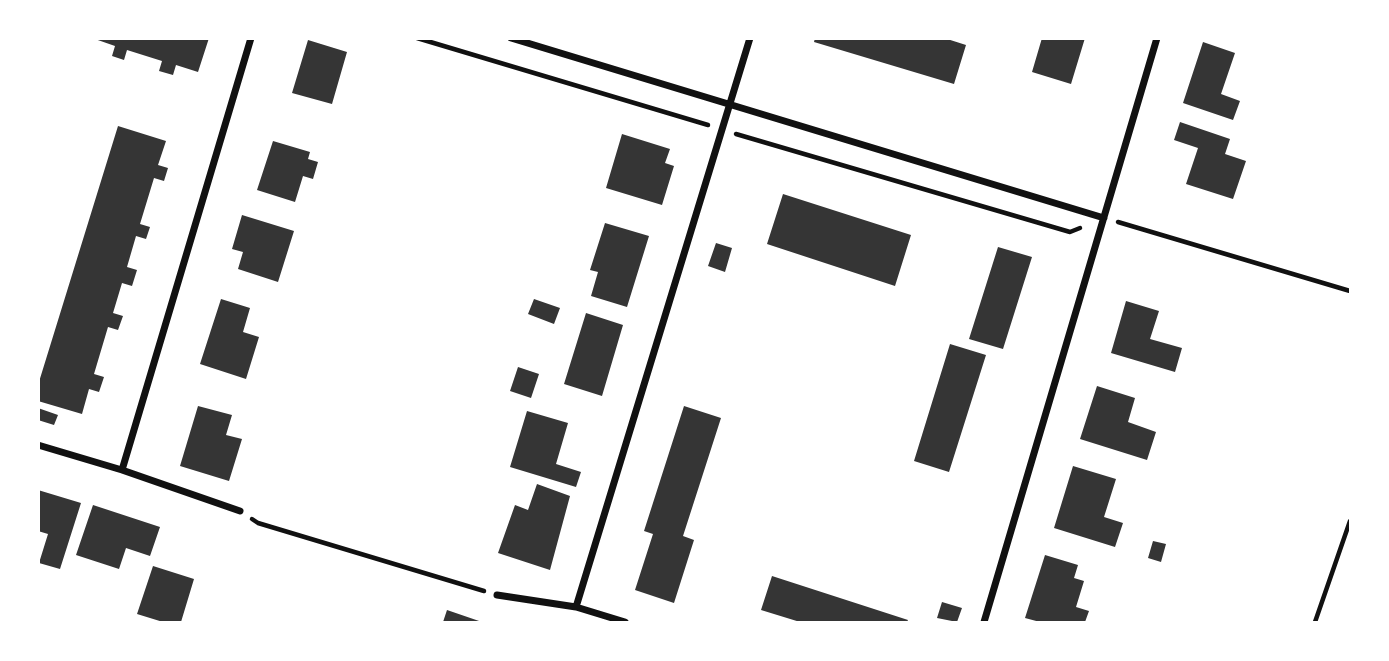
<!DOCTYPE html>
<style>
body{margin:0}
#map{position:relative;width:1389px;height:661px;overflow:hidden;background:#fff;font-family:"Open Sans",sans-serif}
canvas{display:block}
.frame{position:absolute;inset:0;border:40px solid #fff;pointer-events:none}
</style>
<div id="map">
<canvas width="1389" height="661"></canvas>
<div class="frame"></div>
</div>
<script>
const ctx = document.querySelector('canvas').getContext('2d');
ctx.lineJoin = 'round';
function fill(path, color) { ctx.fillStyle = color; ctx.fill(path, 'evenodd'); }
function stroke(path, color, width, dash) { ctx.strokeStyle = color; ctx.lineWidth = width; ctx.lineCap = dash ? 'butt' : 'round'; ctx.setLineDash(dash || []); ctx.stroke(path); }
fill(new Path2D(`
 M92,38h117l-11,34 -22,-7 -3,10 -14,-4 3,-10 -35,-11 -3,10 -12,-4 3,-10z
 M815,38h103l7,2 1,-2h18l22,7 -12,39 -140,-42z
 M1042,38h43l-14,46 -39,-12z
 M308,40l39,12 -15,52 -40,-11z
 M1203,42l32,11 -14,41 19,7 -7,19 -50,-17z
 M1180,122l50,17 -5,15 21,7 -13,38 -47,-15 12,-36 -24,-8z
 M118,126l48,15 -8,24 10,3 -4,13 -10,-3 -14,46 10,3 -4,12 -10,-3 -9,31 10,3 -5,16 -10,-3 -9,30 10,3 -5,14 -10,-3 -14,47 10,3 -5,15 -10,-3 -7,25 -44,-13v-16z
 M622,134l48,15 -5,14 9,3 -12,39 -56,-17z
 M273,141l37,11 -2,7 10,3 -5,17 -10,-3 -8,26 -38,-12z
 M783,194l128,41 -16,51 -128,-42z
 M242,215l52,16 -16,51 -40,-13 5,-17 -11,-3z
 M605,223l44,13 -22,71 -36,-11 7,-24 -8,-2z
 M716,243l16,5 -7,24 -17,-6z
 M998,247l34,10 -29,92 -34,-10z
 M221,299l29,9 -7,24 16,5 -13,42 -46,-15z
 M534,299l26,9 -6,16 -26,-10z
 M1126,301l33,10 -9,28 32,9 -7,24 -64,-19z
 M586,313l37,12 -21,71 -38,-12z
 M950,344l36,11 -37,117 -35,-11z
 M518,367l21,7 -8,24 -21,-7z
 M1097,386l38,12 -7,24 28,10 -9,28 -67,-21z
 M198,406l34,9 -6,20 16,4 -13,42 -49,-15z
 M684,406l37,12 -38,118 11,4 -20,63 -39,-13 18,-56 -9,-3z
 M38,408l20,7 -4,10 -16,-5z
 M527,411l41,12 -12,41 25,8 -5,15 -66,-20z
 M1073,466l43,13 -12,38 19,6 -8,24 -61,-19z
 M537,484l33,12 -20,74 -52,-17 17,-48 13,5z
 M38,490l43,13 -21,66 -21,-6 9,-29 -10,-3z
 M93,505l67,22 -10,29 -24,-8 -7,21 -43,-14z
 M1153,541l13,3 -5,18 -13,-4z
 M1045,555l33,10 -4,13 10,3 -8,26 13,4 -4,11h-45l-15,-4z
 M153,566l41,13 -13,43h-18l-26,-8z
 M772,576l136,44 -1,2h-107l-39,-12z
 M942,602l20,6 -5,14 -20,-4z
 M447,610l35,12h-39z`), '#353535');
stroke(new Path2D(`
 M417,38l291,87
 M736,134l334,98 10,-4
 M1118,222l232,69
 M252,519l6,4 226,68
 M1315,622l35,-101`), '#111', 4.5);
stroke(new Path2D(`
 M511,38l593,180
 M38,445l84,25 118,41
 M122,470l129,-432
 M497,595l79,12 49,15
 M576,607l174,-569
 M984,622l173,-584`), '#111', 7);
</script>
